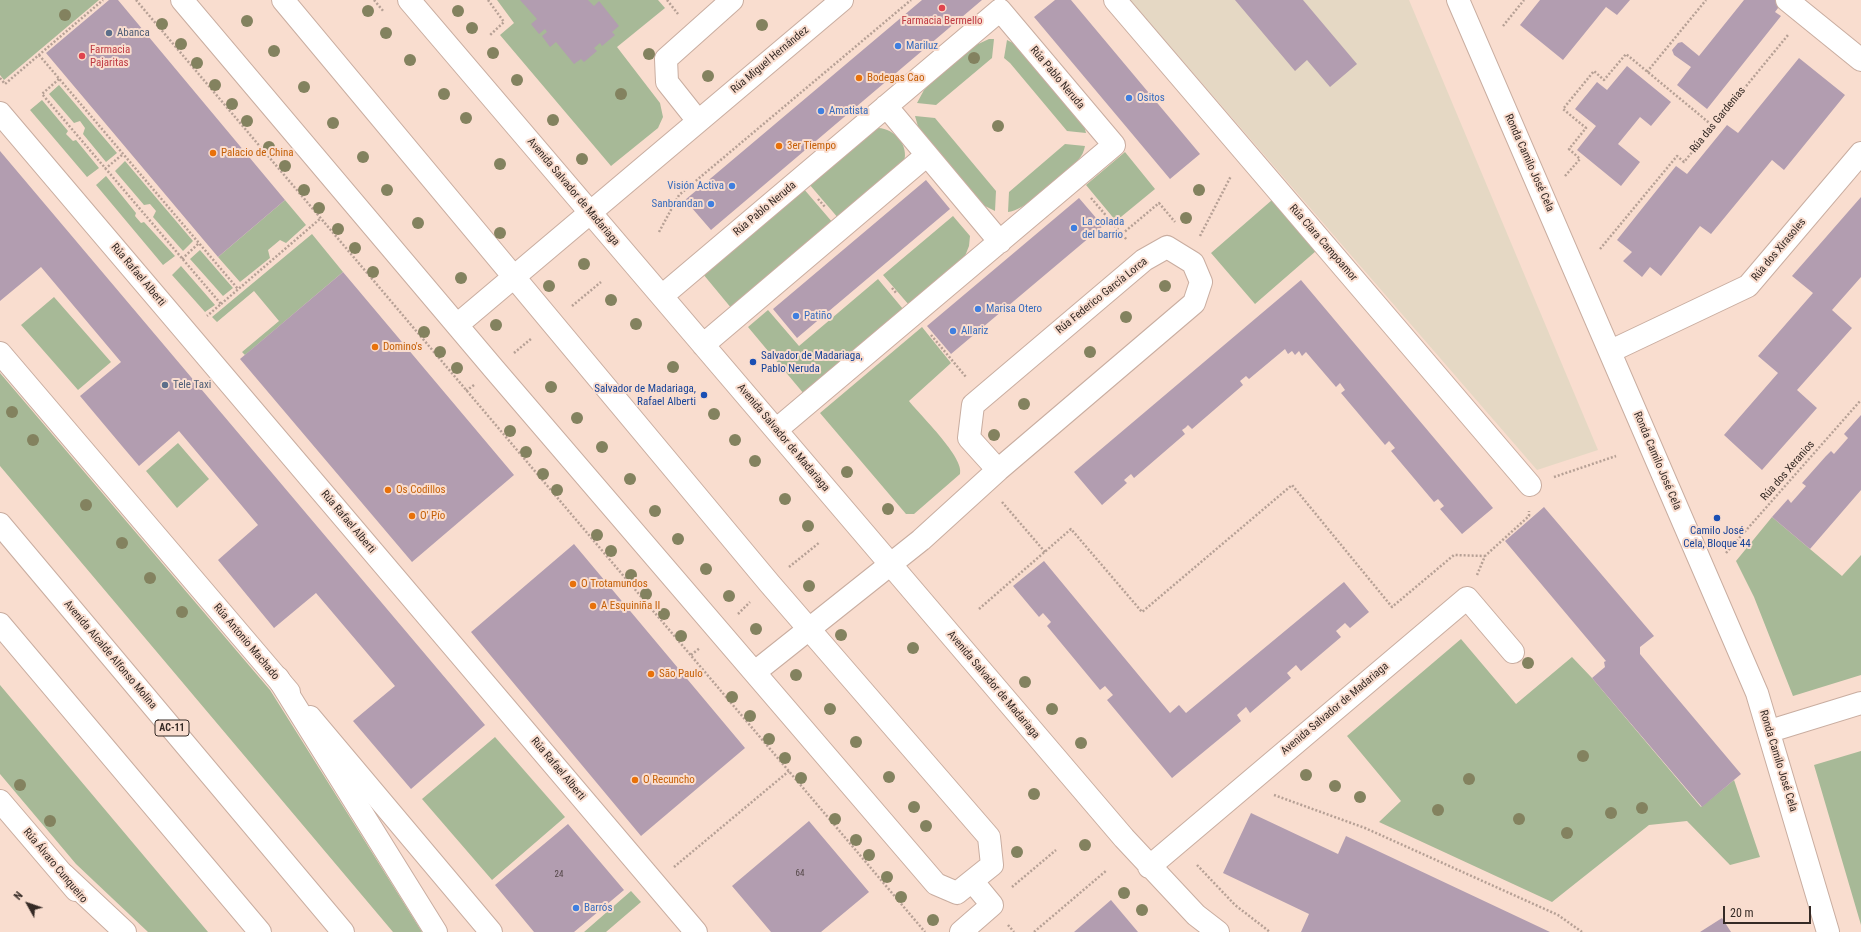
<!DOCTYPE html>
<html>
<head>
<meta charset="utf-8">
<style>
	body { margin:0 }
	#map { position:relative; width:1861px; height:932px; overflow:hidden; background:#f9ddcf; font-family:"Roboto Condensed",sans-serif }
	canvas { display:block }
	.north { position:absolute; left:8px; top:884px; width:40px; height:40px; -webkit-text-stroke:3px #f9ddcf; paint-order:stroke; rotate:310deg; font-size:11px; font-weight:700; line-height:16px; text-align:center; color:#352a25 }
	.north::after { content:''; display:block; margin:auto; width:14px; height:18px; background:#352a25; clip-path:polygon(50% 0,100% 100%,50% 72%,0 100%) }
	.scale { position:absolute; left:1723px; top:906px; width:88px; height:18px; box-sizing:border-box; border:2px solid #352a25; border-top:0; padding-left:5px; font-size:12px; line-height:14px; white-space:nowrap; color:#352a25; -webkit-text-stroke:3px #f9ddcf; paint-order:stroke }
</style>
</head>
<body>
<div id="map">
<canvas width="1861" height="932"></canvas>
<div class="north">N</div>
<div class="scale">20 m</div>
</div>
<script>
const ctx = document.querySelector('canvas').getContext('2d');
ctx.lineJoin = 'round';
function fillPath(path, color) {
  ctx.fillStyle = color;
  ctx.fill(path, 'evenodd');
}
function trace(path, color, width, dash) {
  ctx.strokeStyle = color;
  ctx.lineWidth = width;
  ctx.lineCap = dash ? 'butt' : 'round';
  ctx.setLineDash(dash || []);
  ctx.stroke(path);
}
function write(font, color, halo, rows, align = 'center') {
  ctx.font = font + ' "Roboto Condensed",sans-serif';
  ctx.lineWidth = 4;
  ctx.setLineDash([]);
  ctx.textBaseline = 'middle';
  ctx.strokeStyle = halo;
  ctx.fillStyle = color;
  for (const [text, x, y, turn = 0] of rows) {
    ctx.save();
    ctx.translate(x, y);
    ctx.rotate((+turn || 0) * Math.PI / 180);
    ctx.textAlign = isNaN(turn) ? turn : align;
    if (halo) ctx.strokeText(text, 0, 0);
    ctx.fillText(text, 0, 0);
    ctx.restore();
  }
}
fillPath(new Path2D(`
	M1130,0H1409L1598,450L1537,470Z`), '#e5d8c4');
fillPath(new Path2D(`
	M0,0H99L4,80L0,75Z
	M497,0H658L665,8L617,47L660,103L663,117L658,128L611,166L500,35L514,23Z
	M989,39H994L992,58L936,105L917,103L924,90L930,84L976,45Z
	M1007,40L1019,46L1084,125L1086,133L1067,131L1010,63L1004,58Z
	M59,85L117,153L106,162L83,134L85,128L80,121L74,123L49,94Z
	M42,100L68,131L66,134L73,141L76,140L99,168L87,177L30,110Z
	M915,116L935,118L996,191L995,211L981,204L919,130Z
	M878,128C895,129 909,145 904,162L839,219L809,184L872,131Z
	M1065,144L1085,146C1084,151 1082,156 1078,160C1068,173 1023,212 1008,212L1009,192Z
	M1125,152L1155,189L1116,221L1086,185Z
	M125,161L193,241L183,251L153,217L156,211L150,204L144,205L115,171Z
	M106,176L136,213L135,216L141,223L144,222L175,256L163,265L96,185Z
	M803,188L833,223L732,309L703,274Z
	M285,200L306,225L286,243L280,240L268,250L270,258L240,282L218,257Z
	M1272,200L1316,251L1255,304L1211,253Z
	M953,216L970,236L969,246L965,256L909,305L883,275Z
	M312,234L343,272L245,355L242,352L279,321L254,291L217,322L212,317Z
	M200,250L233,288L223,296L190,259Z
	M181,266L215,305L205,312L172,275Z
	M878,279L903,309L804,394L748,327L768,310L799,346Z
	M54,297L111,362L78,390L21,325Z
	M922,327L951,363L909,401C920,415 965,458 960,474L914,514H906L820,413Z
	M0,373L270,690L422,932H393L0,466Z
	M178,443L209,479L177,508L146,471Z
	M1772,517L1842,576L1861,555V675L1793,696L1754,597L1736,561Z
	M1461,639L1516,704L1572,657L1592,678L1701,807L1734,780L1760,857L1730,865L1687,821L1649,825L1552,902L1379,822L1401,801L1347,736Z
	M0,685L208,932H148L76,864L0,774Z
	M495,737L565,817L492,880L422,799Z
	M1861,751V925L1814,765Z
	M631,891L641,902L606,932H584Z`), '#a7b997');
fillPath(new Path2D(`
	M109,0H118L285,200L218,257L46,53Z
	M520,0H588L594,6L599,1L619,26L612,32L615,35L602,46L600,43L594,48L597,51L584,62L581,59L574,64L556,42L550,47L542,36L547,32L545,29L539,34L531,24L537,19Z
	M922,0H982L711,230L685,200Z
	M1055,0H1071L1200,154L1170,179L1034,17Z
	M1235,0H1303L1357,64L1330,87L1307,60L1295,71Z
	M1540,0H1630L1617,15L1606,7L1563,60L1520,25Z
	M1744,0H1784L1775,12L1781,16L1707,109L1677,85L1691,67L1674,55L1672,50L1678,43L1682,42L1699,56Z
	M1799,58L1845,95L1784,170L1772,160L1711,234L1700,226L1661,276L1650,267L1642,277L1623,261L1632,252L1617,240L1676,166L1687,174L1727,125L1738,133Z
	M1627,66L1671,102L1651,126L1640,117L1618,144L1640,162L1621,186L1577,150L1596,126L1575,109L1597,82L1607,90Z
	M0,151L485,725L411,789L353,721L395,686L316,593L274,628L218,560L258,525L179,431L139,466L122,446L80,396L121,362L41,267L0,301Z
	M926,180L950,209L797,338L773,309Z
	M1861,197V277L1832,310L1852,328L1797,390L1817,408L1762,470L1724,435L1778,373L1758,356L1813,293L1792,276Z
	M1079,198L1103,226L951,354L927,326Z
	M343,272L514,475L412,562L240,359Z
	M1301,280L1493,508L1462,534L1440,509L1444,506L1438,499L1434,502L1391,451L1395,448L1389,441L1385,445L1341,393L1345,390L1340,383L1336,387L1306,352L1302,356L1299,351L1295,355L1292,351L1288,354L1285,349L1249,379L1246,376L1240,381L1243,385L1192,429L1188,425L1185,428L1182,430L1185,434L1134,478L1131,474L1124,480L1127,483L1102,505L1074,472Z
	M1861,415V490L1810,549L1772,517L1788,499L1791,503L1806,486L1802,483L1826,456L1831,451L1834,454L1848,438L1844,434Z
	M1544,507L1654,636L1640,647V654L1741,774L1702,807L1592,678L1605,667L1604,662L1606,661L1505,541Z
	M574,544L745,748L641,836L471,632Z
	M1044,561L1170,713L1179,705L1186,713L1344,582L1369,612L1350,628L1345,623L1336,631L1341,637L1301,671L1296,665L1287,673L1291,678L1250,713L1246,707L1237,715L1241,721L1172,778L1107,700L1113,695L1105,686L1100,690L1047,626L1051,622L1043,613L1039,617L1013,586Z
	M1251,813L1338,854L1346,836L1550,932H1301L1309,914L1223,873Z
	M809,821L869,892L821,932H771L732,886Z
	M568,824L624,890L574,932H534L495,885Z
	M1111,900L1138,932H1074Z
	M1722,918L1731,932H1700Z`), '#b29db0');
const minor = new Path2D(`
	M182,0L494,369L936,884L957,893L992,865L989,837L770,584L283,0
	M409,0L1124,838L1196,915L1218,932
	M1115,0L1530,485
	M1458,0L1757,693L1828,932
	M1787,0L1861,60
	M886,106L1000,242
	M0,113L696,932
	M698,121L667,82L666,59L732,0
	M662,296L1000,10L1114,145L776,430
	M457,325L842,0
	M703,345L927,155
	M1611,351L1748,286L1861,153
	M0,353L289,692
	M755,672L921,540L998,470L1194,303L1201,282L1193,263L1167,247L1144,260L973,405L969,438L998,470
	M310,717L491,932
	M1770,731L1861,703
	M0,801L76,890
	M1149,867L1467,598L1513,652
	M961,932L992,905L973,882`);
const highway = new Path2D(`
	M0,524L343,932
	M0,624L260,932
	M278,678L436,932
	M64,875L125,932`);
trace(minor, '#c9ada0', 24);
trace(highway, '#c9ada0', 24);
trace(new Path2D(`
	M136,0L925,932
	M374,0L384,12
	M488,0L504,22L489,36
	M667,0L678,14
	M1503,26L1524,0
	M39,55L238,289
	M1647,72L1706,0
	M0,78L5,84L103,0
	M59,79L42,94L221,304L207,316
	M105,169L123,154
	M1565,176L1580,159L1569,149L1586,128L1563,109L1594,71L1604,80L1626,54L1713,126
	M1091,198L1127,240
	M818,199L825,207
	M659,232L679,195L911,0
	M1122,234L1159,203L1175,222
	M1200,236L1231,176
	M1600,249L1677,156L1684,162L1788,35
	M182,259L199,243
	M892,288L897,294
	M221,304L321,218
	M572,306L601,282
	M931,335L966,377
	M514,353L532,338
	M466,391L474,385
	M1554,477L1616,456
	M1002,502L1045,552
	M1726,553L1861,400
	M789,567L820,542
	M1477,575L1485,556L1529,516V511
	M979,609L1071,529L1142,612L1292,485L1392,607L1454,555L1485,556
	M738,614L750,602
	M691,655L700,648
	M1274,795L1365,828L1558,915L1582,932
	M1197,865L1235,905L1270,932
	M674,867L789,771
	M1012,887L1056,850
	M1008,925L1014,932
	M1034,932L1107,870`), '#b6a095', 2.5, [2, 2]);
trace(minor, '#fff', 22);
trace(highway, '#fff', 22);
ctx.fillStyle = '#83825f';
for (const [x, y] of [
	[368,11],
	[458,11],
	[65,15],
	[247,21],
	[162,24],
	[762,25],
	[472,28],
	[386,33],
	[181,44],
	[274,51],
	[493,53],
	[649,54],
	[974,58],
	[410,60],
	[197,63],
	[708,76],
	[517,80],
	[215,85],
	[304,87],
	[444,94],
	[621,94],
	[232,104],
	[466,118],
	[553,120],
	[247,121],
	[333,123],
	[998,126],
	[269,147],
	[363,157],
	[582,159],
	[500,164],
	[285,166],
	[304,190],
	[387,190],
	[1199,190],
	[319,208],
	[1186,218],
	[418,223],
	[338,229],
	[500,233],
	[355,248],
	[584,264],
	[373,272],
	[461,278],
	[549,286],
	[1165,286],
	[611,300],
	[1126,317],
	[636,324],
	[496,325],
	[424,332],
	[440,352],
	[1090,352],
	[673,367],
	[457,368],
	[551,387],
	[1024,404],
	[12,412],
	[714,414],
	[577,418],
	[510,431],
	[994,435],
	[33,440],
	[735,440],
	[602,447],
	[526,452],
	[755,461],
	[847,472],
	[543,474],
	[630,479],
	[557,490],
	[785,499],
	[86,505],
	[888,509],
	[655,511],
	[808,526],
	[597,535],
	[678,539],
	[122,543],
	[611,551],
	[706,569],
	[631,575],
	[150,578],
	[809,586],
	[646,594],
	[729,596],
	[182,612],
	[664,614],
	[756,629],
	[841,635],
	[681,636],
	[913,648],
	[1528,663],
	[796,675],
	[1025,682],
	[732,697],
	[830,709],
	[1052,709],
	[750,716],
	[769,739],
	[856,742],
	[1081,743],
	[1583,756],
	[785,758],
	[1306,775],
	[889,777],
	[801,778],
	[1469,779],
	[20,785],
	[1335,786],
	[1034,794],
	[1360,797],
	[914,807],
	[1642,808],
	[1438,810],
	[1611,813],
	[835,819],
	[1519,819],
	[50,821],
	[926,826],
	[1567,833],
	[856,840],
	[1085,845],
	[1017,852],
	[869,855],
	[887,877],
	[1124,893],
	[901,897],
	[1142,910],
	[933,920]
]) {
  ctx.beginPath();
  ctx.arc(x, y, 6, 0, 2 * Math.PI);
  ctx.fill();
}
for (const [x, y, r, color] of [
	[942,8,4,"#e0444e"],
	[109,33,4,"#5c6f8a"],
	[898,46,4,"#3f7fe0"],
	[82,56,4,"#e0444e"],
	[859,78,4,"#e8710a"],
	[1129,98,4,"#3f7fe0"],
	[821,111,4,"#3f7fe0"],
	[779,146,4,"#e8710a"],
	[213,153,4,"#e8710a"],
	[732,186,4,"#3f7fe0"],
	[711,204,4,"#3f7fe0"],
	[1074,228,4,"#3f7fe0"],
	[978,309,4,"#3f7fe0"],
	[796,316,4,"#3f7fe0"],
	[953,331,4,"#3f7fe0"],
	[375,347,4,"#e8710a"],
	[753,362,4,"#1a4fb4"],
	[165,385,4,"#5c6f8a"],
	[704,395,4,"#1a4fb4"],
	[388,490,4,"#e8710a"],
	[412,516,4,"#e8710a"],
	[1717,518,4,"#1a4fb4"],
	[573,584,4,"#e8710a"],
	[593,606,4,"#e8710a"],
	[651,674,4,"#e8710a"],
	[635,780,4,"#e8710a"],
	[576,908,4,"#3f7fe0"]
]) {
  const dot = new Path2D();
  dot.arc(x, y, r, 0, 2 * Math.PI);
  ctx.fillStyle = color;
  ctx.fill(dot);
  trace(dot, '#f9ddcf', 1.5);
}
write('9px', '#544748', null, [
	["64",800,874],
	["24",559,875]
]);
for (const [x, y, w] of [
	[172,728,34]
]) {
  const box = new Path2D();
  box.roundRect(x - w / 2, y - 8, w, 16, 3);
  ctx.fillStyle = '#f9ddcf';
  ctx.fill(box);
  trace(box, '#352a25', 1);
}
write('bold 10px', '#352a25', null, [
	["AC-11",172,728]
]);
write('11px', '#be3a42', '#f9ddcf', [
	["Farmacia Bermello",942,21],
	["Farmacia",90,50,"left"],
	["Pajaritas",90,63,"left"]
]);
write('11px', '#4e5e75', '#f9ddcf', [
	["Abanca",117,33],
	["Tele Taxi",173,385]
], 'left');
write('11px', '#366cbe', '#f9ddcf', [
	["Mariluz",906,46],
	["Ositos",1137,98],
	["Amatista",829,111],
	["Visión Activa",724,186,"right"],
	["Sanbrandan",703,204,"right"],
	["La colada",1082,222],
	["del barrio",1082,235],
	["Marisa Otero",986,309],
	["Patiño",804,316],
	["Allariz",961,331],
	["Barrós",584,908]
], 'left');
write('11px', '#352a25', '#f9ddcf', [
	["Rúa Miguel Hernández",770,60,-40],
	["Rúa Pablo Neruda",1057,78,50],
	["Rúa das Gardenias",1718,120,-51],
	["Ronda Camilo José Cela",1529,163,66],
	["Avenida Salvador de Madariaga",573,192,50],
	["Rúa Pablo Neruda",765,209,-40],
	["Rúa Clara Campoamor",1323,243,49],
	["Rúa dos Xirasoles",1779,250,-50],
	["Rúa Rafael Alberti",138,275,50],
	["Rúa Federico García Lorca",1102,296,-39],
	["Avenida Salvador de Madariaga",783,438,50],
	["Ronda Camilo José Cela",1657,461,67],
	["Rúa dos Xeranios",1788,471,-49],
	["Rúa Rafael Alberti",348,522,50],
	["Rúa Antonio Machado",246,642,50],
	["Avenida Alcalde Alfonso Molina",110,655,50],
	["Avenida Salvador de Madariaga",993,685,50],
	["Avenida Salvador de Madariaga",1335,709,-40],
	["Ronda Camilo José Cela",1778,761,73],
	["Rúa Rafael Alberti",558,769,50],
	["Rúa Álvaro Cunqueiro",55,866,50]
]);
write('11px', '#c56008', '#f9ddcf', [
	["Bodegas Cao",867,78],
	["3er Tiempo",787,146],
	["Palacio de China",221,153],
	["Domino's",383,347],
	["Os Codillos",396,490],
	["O' Pío",420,516],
	["O Trotamundos",581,584],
	["A Esquiniña II",601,606],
	["São Paulo",659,674],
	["O Recuncho",643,780]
], 'left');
write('11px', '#164399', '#f9ddcf', [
	["Salvador de Madariaga,",761,356],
	["Pablo Neruda",761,369],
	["Salvador de Madariaga,",696,389,"right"],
	["Rafael Alberti",696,402,"right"],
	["Camilo José",1717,531,"center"],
	["Cela, Bloque 44",1717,544,"center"]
], 'left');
</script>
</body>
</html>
